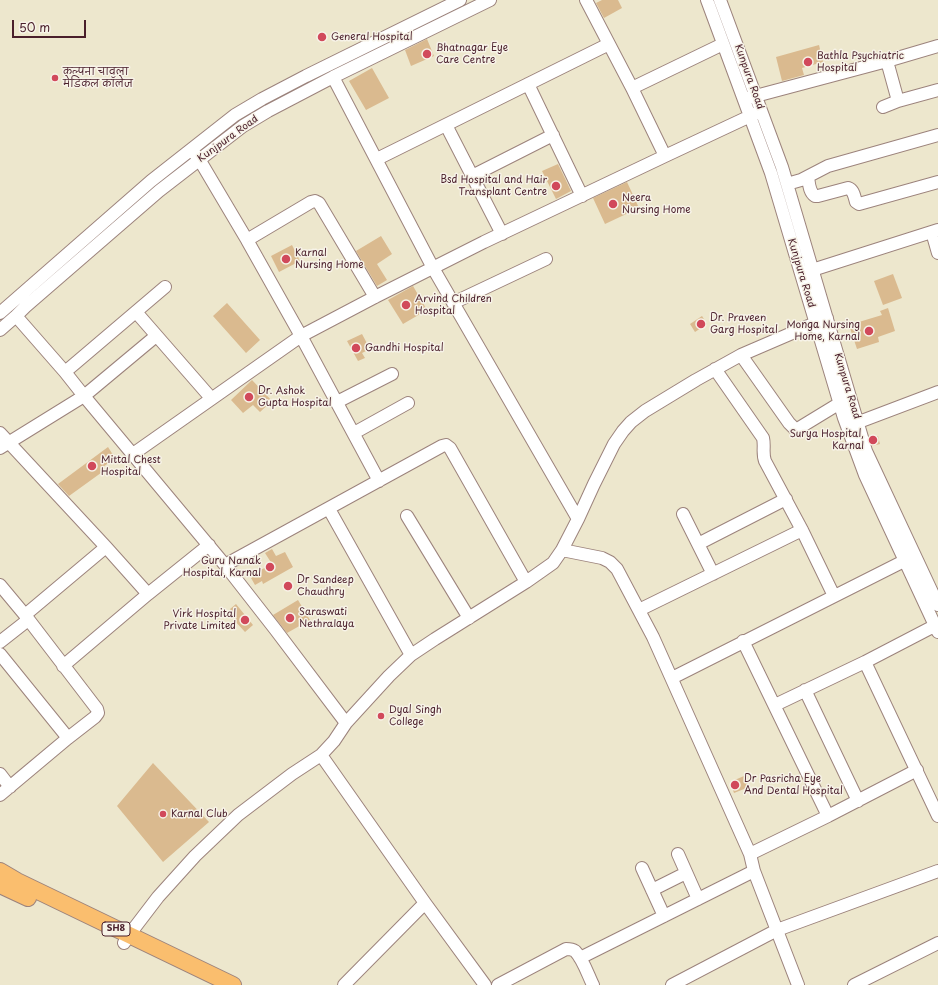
<!DOCTYPE html>
<html>
<head>
<meta charset="utf-8">
<style>
	body { margin:0 }
	#map { position:relative; width:938px; height:985px; overflow:hidden; background:#ede7cd; font-family:"Playpen Sans",sans-serif }
	canvas { display:block }
	.scale { position:absolute; left:12px; top:20px; width:74px; height:18px; box-sizing:border-box; border:2px solid #4a1f2b; border-top:0; padding-left:5px; font-size:12px; line-height:14px; white-space:nowrap; color:#4a1f2b; -webkit-text-stroke:3px #f7f3e8; paint-order:stroke }
</style>
</head>
<body>
<div id="map">
<canvas width="938" height="985"></canvas>
<div class="scale">50 m</div>
</div>
<script>
const ctx = document.querySelector('canvas').getContext('2d');
ctx.lineJoin = 'round';
function fillPath(path, color) {
  ctx.fillStyle = color;
  ctx.fill(path, 'evenodd');
}
function trace(path, color, width, dash) {
  ctx.strokeStyle = color;
  ctx.lineWidth = width;
  ctx.lineCap = dash ? 'butt' : 'round';
  ctx.setLineDash(dash || []);
  ctx.stroke(path);
}
function write(font, color, halo, rows, align = 'center') {
  ctx.font = font + ' "Playpen Sans","Playpen Sans Deva",sans-serif';
  ctx.lineWidth = 3;
  ctx.setLineDash([]);
  ctx.textBaseline = 'middle';
  ctx.strokeStyle = halo;
  ctx.fillStyle = color;
  for (const [text, x, y, turn = 0] of rows) {
    ctx.save();
    ctx.translate(x, y);
    ctx.rotate((+turn || 0) * Math.PI / 180);
    ctx.textAlign = isNaN(turn) ? turn : align;
    if (halo) ctx.strokeText(text, 0, 0);
    ctx.fillText(text, 0, 0);
    ctx.restore();
  }
}
fillPath(new Path2D(`
	M602,0H618L622,8L604,18L596,3Z
	M427,39L434,56L411,66L405,50Z
	M819,45L823,62L802,68L804,75L782,81L776,57Z
	M372,68L389,98L366,110L349,81Z
	M558,164L571,191L556,199L542,171Z
	M627,182L639,208L605,224L593,198Z
	M381,236L392,254L377,264L387,280L377,286L356,251Z
	M292,245L300,261L279,272L271,256Z
	M893,274L902,298L883,305L874,281Z
	M413,286L427,310L403,324L388,300Z
	M227,303L260,340L246,353L213,316Z
	M888,308L895,331L878,337L879,342L857,349L849,325L882,315L880,311Z
	M702,316L707,324L695,332L690,324Z
	M362,334L370,349L362,353L365,358L358,361L347,341Z
	M252,380L272,401L260,412L253,405L243,413L231,400Z
	M878,436L880,444L872,446L870,438Z
	M108,447L115,458L103,467L105,470L69,496L58,484Z
	M272,549L276,556L285,552L293,567L263,584L262,581L255,585L251,578L258,575L257,572L272,564L265,553Z
	M298,600L310,620L287,633L273,615Z
	M236,604L253,625L245,632L234,620L237,618L230,609Z
	M153,763L209,822L163,862L117,806Z
	M744,776L749,787L734,793L730,782Z`), '#daba8f');
const minor = new Path2D(`
	M586,0L632,88L665,156
	M707,0L771,173L844,418L865,475L938,632
	M720,0L782,167L866,451L938,605
	M887,61L898,101
	M333,77L433,268L578,519
	M528,84L582,196
	M632,88L723,44
	M748,98L887,61L938,46
	M883,107L898,101L938,90
	M446,125L502,234
	M194,153L199,159L247,240L301,336L379,481
	M377,159L609,44
	M472,176L553,135
	M808,177C809,183 809,192 815,196H818L848,188C854,190 854,196 856,202L859,204L938,182
	M787,184L801,180L828,166L938,135
	M932,232L938,253
	M247,240L311,202L315,201L319,203L375,297
	M806,272L938,230
	M453,303L546,259
	M136,312L211,398
	M0,313L151,181L235,115L262,99L306,76L460,0
	M16,316L65,372L84,396L225,565L275,629L346,723
	M0,330L16,316L25,307L159,191L243,126L268,111L333,77L490,0
	M741,355L789,423L795,429L799,428L840,403
	M715,369L763,438C765,446 762,453 765,461L802,530L834,596
	M65,372L165,287
	M337,402L392,374
	M851,425L938,392
	M0,433L106,547L148,594
	M354,433L408,403
	M0,448L84,396L156,336
	M133,454L301,336L375,297L484,242L665,156L761,111
	M329,509L411,655
	M683,514L713,574
	M407,516L469,618
	M698,544L786,499
	M562,550L602,558L610,562L617,569L653,637L750,854L754,871L798,985
	M225,565L442,446L446,445L450,448L526,582
	M0,585L25,615L97,709L98,713L95,717L68,738L0,795
	M639,610L802,530
	M25,615L106,547
	M743,641L828,816
	M0,642L28,620
	M0,654L68,738
	M865,662L938,816
	M63,666L148,594L209,545
	M672,678L912,557
	M805,690L858,801
	M775,705L865,662L938,624
	M321,755L425,903L485,985
	M0,774L10,787
	M678,854L698,899
	M750,854L828,816L917,770
	M642,868L664,916
	M652,890L686,873
	M124,943L129,935L158,897L195,856L238,815L292,774L321,755L334,741L346,723L389,676L411,655L435,639L526,582L553,563L562,550L578,519L594,484L614,444L623,431L631,422L645,411L696,380L741,355L827,318
	M580,958L754,871
	M344,985L425,903
	M498,985L566,949C569,949 572,949 575,951C583,959 588,975 593,985
	M672,985L777,930L938,871
	M854,985L938,943`);
const major = new Path2D(`
	M0,871L17,881L233,985
	M0,885L28,898`);
trace(minor, '#9c837c', 14);
trace(major, '#9c837c', 18);
trace(minor, '#fff', 12);
trace(major, '#fabe6e', 16);
for (const [x, y, r, color] of [
	[322,37,5,"#d1495b"],
	[427,54,5,"#d1495b"],
	[808,62,5,"#d1495b"],
	[55,78,4,"#d1495b"],
	[556,186,5,"#d1495b"],
	[613,204,5,"#d1495b"],
	[286,259,5,"#d1495b"],
	[406,305,5,"#d1495b"],
	[701,324,5,"#d1495b"],
	[869,331,5,"#d1495b"],
	[356,348,5,"#d1495b"],
	[249,397,5,"#d1495b"],
	[873,440,5,"#d1495b"],
	[92,466,5,"#d1495b"],
	[270,567,5,"#d1495b"],
	[288,586,5,"#d1495b"],
	[290,618,5,"#d1495b"],
	[245,620,5,"#d1495b"],
	[381,716,4,"#d1495b"],
	[735,785,5,"#d1495b"],
	[163,814,4,"#d1495b"]
]) {
  const dot = new Path2D();
  dot.arc(x, y, r, 0, 2 * Math.PI);
  ctx.fillStyle = color;
  ctx.fill(dot);
  trace(dot, '#f7f3e8', 1.5);
}
for (const [x, y, w] of [
	[116,929,28]
]) {
  const box = new Path2D();
  box.roundRect(x - w / 2, y - 7, w, 14, 3);
  ctx.fillStyle = '#f7f3e8';
  ctx.fill(box);
  trace(box, '#4a1f2b', 1);
}
write('bold 9px', '#4a1f2b', null, [
	["SH8",116,929]
]);
write('10px', '#4a1f2b', '#f7f3e8', [
	["General Hospital",331,37],
	["Bhatnagar Eye",436,48],
	["Care Centre",436,60],
	["Bathla Psychiatric",817,56],
	["Hospital",817,68],
	["कल्पना चावला",63,72],
	["मेडिकल कॉलेज",63,84],
	["Bsd Hospital and Hair",547,180,"right"],
	["Transplant Centre",547,192,"right"],
	["Neera",622,198],
	["Nursing Home",622,210],
	["Karnal",295,253],
	["Nursing Home",295,265],
	["Arvind Children",415,299],
	["Hospital",415,311],
	["Dr. Praveen",710,318],
	["Garg Hospital",710,330],
	["Monga Nursing",860,325,"right"],
	["Home, Karnal",860,337,"right"],
	["Gandhi Hospital",365,348],
	["Dr. Ashok",258,391],
	["Gupta Hospital",258,403],
	["Surya Hospital,",864,434,"right"],
	["Karnal",864,446,"right"],
	["Mittal Chest",101,460],
	["Hospital",101,472],
	["Guru Nanak",261,561,"right"],
	["Hospital, Karnal",261,573,"right"],
	["Dr Sandeep",297,580],
	["Chaudhry",297,592],
	["Saraswati",299,612],
	["Nethralaya",299,624],
	["Virk Hospital",236,614,"right"],
	["Private Limited",236,626,"right"],
	["Dyal Singh",389,710],
	["College",389,722],
	["Dr Pasricha Eye",744,779],
	["And Dental Hospital",744,791],
	["Karnal Club",171,814]
], 'left');
write('10px', '#4a1f2b', '#f7f3e8', [
	["Kunpura Road",749,77,70],
	["Kunjpura Road",228,139,-36],
	["Kunjpura Road",801,273,73],
	["Kunpura Road",847,386,73]
]);
</script>
</body>
</html>
